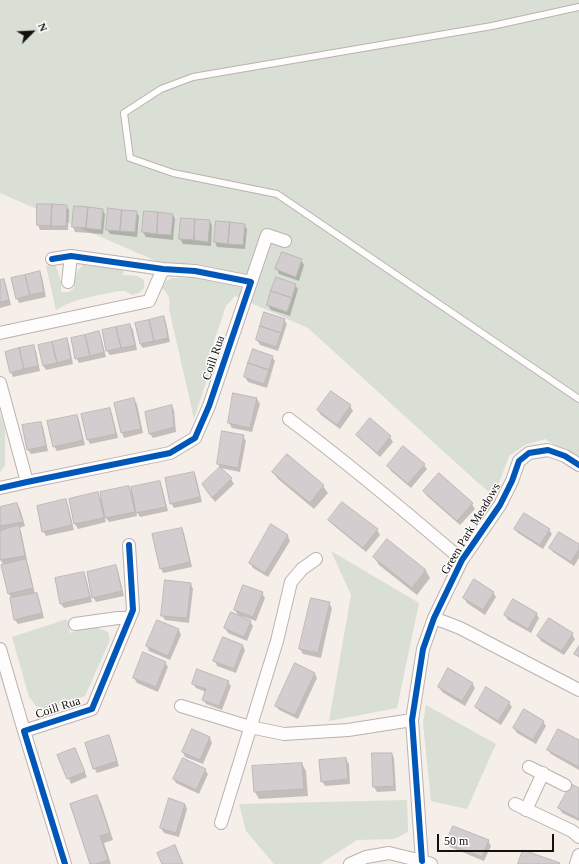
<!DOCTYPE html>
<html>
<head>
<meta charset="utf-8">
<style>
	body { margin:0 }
	#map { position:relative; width:579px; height:864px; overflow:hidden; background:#f5eee9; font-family:"Times New Roman",serif }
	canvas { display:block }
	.north { position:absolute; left:12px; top:12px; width:40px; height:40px; -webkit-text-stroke:3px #fdfdfd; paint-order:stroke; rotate:66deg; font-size:11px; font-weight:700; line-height:16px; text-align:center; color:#14100d }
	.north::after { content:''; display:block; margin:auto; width:14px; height:18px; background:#14100d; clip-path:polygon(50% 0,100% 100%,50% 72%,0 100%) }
	.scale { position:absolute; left:437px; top:834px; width:117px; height:18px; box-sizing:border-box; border:2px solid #14100d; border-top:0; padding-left:5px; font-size:12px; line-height:14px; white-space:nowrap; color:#14100d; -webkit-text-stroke:3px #fdfdfd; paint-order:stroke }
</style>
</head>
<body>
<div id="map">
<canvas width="579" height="864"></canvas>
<div class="north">N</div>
<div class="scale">50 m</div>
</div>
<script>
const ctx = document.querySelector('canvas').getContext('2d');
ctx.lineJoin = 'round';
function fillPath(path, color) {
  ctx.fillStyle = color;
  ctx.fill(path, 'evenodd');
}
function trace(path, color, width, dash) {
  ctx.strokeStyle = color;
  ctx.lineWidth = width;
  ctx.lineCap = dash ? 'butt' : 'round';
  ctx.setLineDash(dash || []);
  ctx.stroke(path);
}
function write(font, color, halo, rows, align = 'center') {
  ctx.font = font + ' "Times New Roman",serif';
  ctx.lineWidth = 3;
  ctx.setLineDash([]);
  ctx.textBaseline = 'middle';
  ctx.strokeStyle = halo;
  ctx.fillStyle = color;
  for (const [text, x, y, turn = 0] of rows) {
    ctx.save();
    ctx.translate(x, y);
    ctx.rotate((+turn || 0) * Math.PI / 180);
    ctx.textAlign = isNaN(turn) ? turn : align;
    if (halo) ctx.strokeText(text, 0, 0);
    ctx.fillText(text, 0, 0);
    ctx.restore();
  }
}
fillPath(new Path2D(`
	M0,0H579V461L545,439L525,445L509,456L494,496L477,482L308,328L235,296L226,306L210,353L207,363L209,373L194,419L169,309C171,300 169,295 162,288L166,281L172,278H195L0,193Z
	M83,265L123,269V275L137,276L143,279C147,289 142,292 132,295L125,291H118C97,296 74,298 56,310L46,266H56L61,282V292H69L74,288C74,277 75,273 83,265Z
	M0,413L5,429V466L0,472Z
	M331,551L419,603L397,708L329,721L351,595Z
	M67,619L70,633L93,626L108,632L110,640L85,696L46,710L36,706L29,697L12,637Z
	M426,705L496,744L467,809L431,801L423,723Z
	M407,800L408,832L394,839L357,840L320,864H274L246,831L239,804Z`), '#d9dfd4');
fillPath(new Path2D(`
	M66,206L69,210L68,230H40L38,225Z
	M75,207L102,209L105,214L103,234L75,232L73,227Z
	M136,212L139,216L137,237L110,234L107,229Z
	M145,212L173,215L175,219L173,240L146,237L143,232Z
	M210,221L212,226L211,246L183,244L180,239Z
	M216,222L244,225L247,229L245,249L217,247L215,242Z
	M301,260L304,265L299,281L279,274L277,269Z
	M39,273L42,277L46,297L19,303L17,298Z
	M0,281H4L6,285L11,305L0,308Z
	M295,285L298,289L290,316L271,310L268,305Z
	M163,318L166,322L170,342L143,348L140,344Z
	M284,320L287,324L278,351L260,345L257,340Z
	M130,325L133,330L137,350L110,355L107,351L103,331Z
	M99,333L101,337L106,357L79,363L76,358Z
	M66,340L69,344L73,364L46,370L43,365Z
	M33,346L36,351L40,371L13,377L11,372Z
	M253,351L272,357L275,361L267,388L248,382L245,377Z
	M234,394L257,399L260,404L252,432L232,428L229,423Z
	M134,400L137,404L143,433L124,438L122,433L115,404Z
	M172,406L174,410L176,432L153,438L150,434Z
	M350,406L353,411L340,429L321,415L318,410Z
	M110,409L112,414L118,438L90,444L88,440Z
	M77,416L79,420L85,445L57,451L54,446Z
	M41,423L43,427L48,451L31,454L28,450L23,426Z
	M357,435L390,437L393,442L380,457L360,439Z
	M243,436L246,441L240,472L220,468L218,464Z
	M287,456L323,486L328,493L314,509L278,479L273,472Z
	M424,465L427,469L411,488L391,471L388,466Z
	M220,469L231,479L234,484L215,502L206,489Z
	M194,473L196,477L202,502L174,508L171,503Z
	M160,482L162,487L168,511L140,517L136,510L137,516L109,522L104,515L106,522L78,529L75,524L70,499L97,493L102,501L129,487L133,495Z
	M424,491L472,504L475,509L460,525L427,496Z
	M66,501L68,505L74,530L46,536L43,531Z
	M17,504L20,509L25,526L19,528L21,531L27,560L26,561L28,564L35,594H37L39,599L44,618L18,624L15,620L12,599L9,594L2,566H4L0,559V508Z
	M329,520L377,530L380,535L366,552L332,524Z
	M272,525L288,536L290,541L268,577L253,568L250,563Z
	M181,529L184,533L192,567L163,573L161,568Z
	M515,529L549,530L552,534L543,549L518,533Z
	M388,541L426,571L430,578L417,595L379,565L374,557Z
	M579,546V558L574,566L553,552L550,548Z
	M116,567L118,571L124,596L96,602L93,597Z
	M84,573L86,578L92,602L64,608L61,604Z
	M191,584L193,589L189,623L165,620L162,615Z
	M493,592L496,597L485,615L467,603L464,598Z
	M262,593L265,598L256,621L241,616L240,617L250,622L253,626L247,641L228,633L225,628L239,617L235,610Z
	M329,603L332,608L321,658L303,654L300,649Z
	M536,613L539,618L531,633L508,620L505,615Z
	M158,621L179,630L181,635L170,660L149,651L147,646Z
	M572,634L575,639L564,655L541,641L538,636Z
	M243,646L245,650L236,673L217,666L215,661Z
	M165,662L168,667L158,692L137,683L134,678Z
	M315,674L317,678L298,719L279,710L276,706Z
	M228,682L231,686L222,710L206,704L203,699L206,692L196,688L193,684Z
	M472,683L475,688L465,706L442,692L439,687Z
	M509,703L512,707L501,725L479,711L476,707Z
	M543,722L546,726L536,744L517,733L514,728Z
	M192,730L210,738L212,743L203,764L185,757L183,752Z
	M109,737L111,741L119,766L97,773L94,768Z
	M579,741V770L551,754L548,749Z
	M75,749L87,777L71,784L59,755Z
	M373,754H392L394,758L396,791L377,792L374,787Z
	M346,759L349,764L350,784L325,786L322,781Z
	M302,764L306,771L308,796L259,799L255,792Z
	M205,770L208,774L199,794L176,783L174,779Z
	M579,789V821L562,813L559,808Z
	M97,796L101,803L113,840L104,843L111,864H91Z
	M185,804L187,809L179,837L164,833L161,828Z
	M488,841L491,846L484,861L450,847L447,843Z`), '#0003');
const building = new Path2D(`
	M37,204H52L51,226L37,225Z
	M52,204L67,205L66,226H51Z
	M74,206L88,207L86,228L72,227Z
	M88,207L103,209L101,230L86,228Z
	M108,208L122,210L120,231L106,230Z
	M122,210L137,211L135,232L120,231Z
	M144,211L158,212L157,234L142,232Z
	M158,212L173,214L171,235L157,234Z
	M181,218L195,219L194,240L179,239Z
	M195,219L210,220L208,242L194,240Z
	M216,221L230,222L228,244L214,242Z
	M230,222L245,224L243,245L228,244Z
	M282,252L302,259L296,277L275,269Z
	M40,271L44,292L30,295L25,275Z
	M25,275L30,295L16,299L11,278Z
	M276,277L296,284L292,298L271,291Z
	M4,279L9,300L0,302V280Z
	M271,291L292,298L287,312L267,305Z
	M264,312L285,319L281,333L260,326Z
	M164,316L168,338L154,341L149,320Z
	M149,320L154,341L140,344L135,323Z
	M130,324L135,345L121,348L116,327Z
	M260,326L281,333L276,347L256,340Z
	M116,327L121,348L106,351L102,330Z
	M99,331L104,352L90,356L85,335Z
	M85,335L90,356L75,359L71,338Z
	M67,338L71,359L57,363L52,342Z
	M52,342L57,363L43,366L38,345Z
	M34,345L38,366L24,369L19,348Z
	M19,348L24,369L10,373L5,352Z
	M253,349L273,356L269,370L248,363Z
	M248,363L269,370L264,384L244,377Z
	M331,391L351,405L337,425L317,410Z
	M233,393L257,398L250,428L228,423Z
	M134,398L141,429L121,433L114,403Z
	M172,405L174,427L149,434L145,412Z
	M110,408L116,434L87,440L81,414Z
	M77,415L83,440L53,447L47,421Z
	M370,418L391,436L377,453L356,435Z
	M41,422L46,446L27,450L22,425Z
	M222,431L244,435L238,468L217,464Z
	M403,446L425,464L408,484L387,466Z
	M287,454L324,485L310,503L272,472Z
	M220,467L232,478L212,498L202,484Z
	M194,472L200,497L170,504L165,478Z
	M439,473L473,503L457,521L423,491Z
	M160,481L166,507L136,513L131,487Z
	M129,486L135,512L105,518L100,492Z
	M98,492L104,518L74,524L69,499Z
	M66,499L72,525L42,532L37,506Z
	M342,502L378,529L363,548L328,520Z
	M17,503L23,522L0,526V507Z
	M524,513L550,529L540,545L514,529Z
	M271,524L288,535L265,573L249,563Z
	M19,525L25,556L0,560V531Z
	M182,528L190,562L160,569L152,534Z
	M559,532L579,544V549L571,562L549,548Z
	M387,539L426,570L412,588L373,557Z
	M26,559L33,588L8,594L1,565Z
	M116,565L122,591L92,598L87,572Z
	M84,572L90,597L60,604L55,578Z
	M474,579L494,592L483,610L463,598Z
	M165,580L191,583L187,618L161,616Z
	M243,585L263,592L253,617L234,610Z
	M37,593L42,613L14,620L10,598Z
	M311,598L330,602L318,653L299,649Z
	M513,599L537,613L528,629L504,615Z
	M231,612L251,621L244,637L224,628Z
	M549,618L573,633L562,651L537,636Z
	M157,620L179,629L168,656L146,646Z
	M223,637L243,645L234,669L213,661Z
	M579,646V657L574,654Z
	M143,652L166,662L156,687L133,678Z
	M295,663L315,673L295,715L275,706Z
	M448,668L473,683L462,701L438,687Z
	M197,669L229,681L219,706L202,700L206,689L192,684Z
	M486,687L510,702L498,721L475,707Z
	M524,709L544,721L533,740L513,728Z
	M192,729L210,737L200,760L182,752Z
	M558,729L579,740V767L547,750Z
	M109,735L117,761L93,769L85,743Z
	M75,748L85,772L67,779L57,755Z
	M372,753H392L394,786L373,787Z
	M183,758L206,769L196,790L173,779Z
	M346,758L348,779L321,782L319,760Z
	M302,763L304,789L254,792L252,766Z
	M571,784L579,788V819L558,808Z
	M97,795L110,833L100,836L108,860L96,864H90L70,804Z
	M169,798L185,804L176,833L160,828Z
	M453,826L489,840L482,857L446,843Z
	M175,845L183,864H162L157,853Z
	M523,850L560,863L559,864H518Z`);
fillPath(building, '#d4cdd0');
trace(building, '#bcb8b8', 1);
const lane = new Path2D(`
	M579,7L492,26L193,77L161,89L124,113L130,158L173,173L277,194L579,399`);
const street = new Path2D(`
	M68,282L71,256
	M251,282L267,235L285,241
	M0,333L149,301L163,269
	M0,383L27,482
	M289,419C349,464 405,511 462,560
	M0,488L27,482L170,453L195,438L209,406L251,282L195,271L163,269L71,256L52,259
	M434,618L460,628L579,690
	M75,624L118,618H129
	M0,649L24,731
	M181,706L250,727L284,734L348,730L412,720
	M529,767L565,785
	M515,804L572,831L579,837
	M526,810L543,773
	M221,823L277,641L291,582L302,569L316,559
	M422,861L412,720L423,649L434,618L462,560L500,505L512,481L519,461L529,453L548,450L565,456L579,465
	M65,864L24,731L92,709L133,610L129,545
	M350,864L366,857L389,853L422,861L431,864
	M576,864L579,855`);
trace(lane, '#b8b3af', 8);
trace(street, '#b8b3af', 14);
trace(lane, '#fefcfc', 6);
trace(street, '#fefcfc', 12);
trace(new Path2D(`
	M0,488L27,482L170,453L195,438L209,406L251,282L195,271L163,269L71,256L52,259
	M422,861L412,720L423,649L434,618L462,560L500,505L512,481L519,461L529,453L548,450L565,456L579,465
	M65,864L24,731L92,709L133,610L129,545`), '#0057b8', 6);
write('12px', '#14100d', '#fdfdfd', [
	["Coill Rua",214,358,-71],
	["Green Park Meadows",471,529,-59],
	["Coill Rua",58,708,-18]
]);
</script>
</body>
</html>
